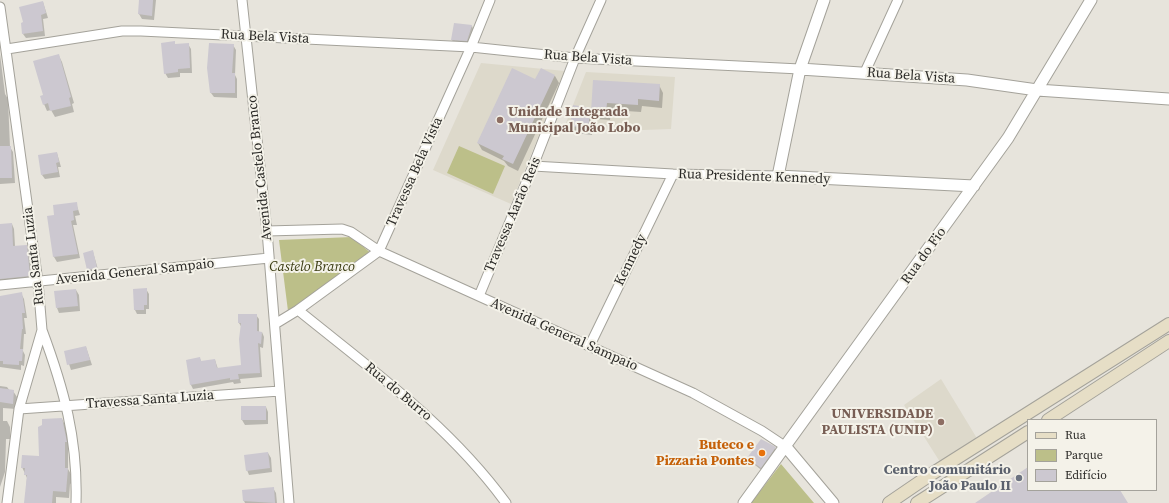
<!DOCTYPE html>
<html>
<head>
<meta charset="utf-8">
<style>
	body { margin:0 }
	#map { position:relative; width:1169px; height:503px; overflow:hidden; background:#e7e4dc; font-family:"Source Serif 4",serif }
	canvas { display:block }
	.legend { position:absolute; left:1027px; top:419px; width:130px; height:72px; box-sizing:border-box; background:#f4f2e9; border:1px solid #a4a29b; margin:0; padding:5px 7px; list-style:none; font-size:12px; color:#2b2a27 }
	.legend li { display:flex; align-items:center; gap:8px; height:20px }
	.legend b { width:20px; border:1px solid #a4a29b }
</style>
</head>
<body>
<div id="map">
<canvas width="1169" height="503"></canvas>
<ul class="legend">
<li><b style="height:5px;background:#e6dec6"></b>Rua</li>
<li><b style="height:11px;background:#bcbf89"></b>Parque</li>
<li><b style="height:11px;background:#ccc8d0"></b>Edifício</li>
</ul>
</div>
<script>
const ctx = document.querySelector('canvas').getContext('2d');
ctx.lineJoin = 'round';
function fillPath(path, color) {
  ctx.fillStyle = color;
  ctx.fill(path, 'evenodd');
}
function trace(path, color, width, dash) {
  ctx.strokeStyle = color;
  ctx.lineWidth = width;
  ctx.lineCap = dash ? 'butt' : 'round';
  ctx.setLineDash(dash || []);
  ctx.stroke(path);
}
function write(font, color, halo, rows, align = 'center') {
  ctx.font = font + ' "Source Serif 4",serif';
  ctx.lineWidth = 4;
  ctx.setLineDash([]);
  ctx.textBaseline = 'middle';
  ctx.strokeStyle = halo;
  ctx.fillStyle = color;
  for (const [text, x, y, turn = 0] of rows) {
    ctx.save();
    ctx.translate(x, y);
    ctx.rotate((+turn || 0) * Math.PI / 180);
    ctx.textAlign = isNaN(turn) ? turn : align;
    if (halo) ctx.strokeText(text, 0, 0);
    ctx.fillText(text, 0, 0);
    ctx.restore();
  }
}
fillPath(new Path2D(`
	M481,63L565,71L511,204L433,170Z
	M586,72L675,77L671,129L562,133Z
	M941,379L978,440L940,462L904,405Z`), '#ddd9cb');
fillPath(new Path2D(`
	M459,146L505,166L493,194L447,173Z
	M352,237L373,255L288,311L279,240Z
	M781,464L814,503H751Z`), '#bcbf89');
fillPath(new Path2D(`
	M140,0H156L154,20L142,19L139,14Z
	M43,2L48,18L43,19L45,36L26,38L23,34Z
	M472,26L474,31L470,45H455L452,40Z
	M174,43L176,45L188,44L191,49L192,73H180V77L168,78L165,73Z
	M233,45L236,50L235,75L237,79V98L214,97L211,93Z
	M0,54L5,94L8,99L10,147L13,152L15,183L0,184Z
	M59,56L62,62L74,103L72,104L74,112L55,117L51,110L47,111L44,104V96Z
	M555,76L559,83L518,171L508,166L504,161L482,150L478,143L536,80Z
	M594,81L659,85L663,93L662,108L642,106L641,112L611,110L610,120L597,119L595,116L592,135L575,133L571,126L590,109L592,112Z
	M57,153L61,167H58L60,177L45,179L42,175Z
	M76,203L80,215L75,216L77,225H73L80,258L57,262L54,257L48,217L55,216Z
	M12,224L14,229L15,246H26L29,251L32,280L0,285V225Z
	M93,252L99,273L90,275L84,254Z
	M146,289L149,294V309H146V314H137L135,310Z
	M76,290L79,295L80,311L59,313L57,308Z
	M21,293L24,299L27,318H24L26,334H24L23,351L25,355L24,366L21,365V370L0,367V297Z
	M256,315L259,319V332H262L264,337L263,348L260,347L262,377L240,379L241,383L234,384L233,382L193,389L191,385L187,360L200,359L202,362L215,360L218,369L242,366V328L239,323Z
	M86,347L92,365L71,370L65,352Z
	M0,386L7,387L10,391H13L17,397L16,409L3,408V421H7L10,427V439H6L5,472L0,487Z
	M266,407L268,412V424L245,425L242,420Z
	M62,419L65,425L70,448L68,449V469L72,476V483L70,484L69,498L56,497V503H25L27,478L22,467L40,457Z
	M775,448L778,453L764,472L751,462L748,458Z
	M268,453L271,458L272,472L249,475L247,470Z
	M273,488L276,493L277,503H245L244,501Z`), '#0003');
fillPath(new Path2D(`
	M139,0H153L152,16L138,14Z
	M43,1L46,13L41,15L43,31L22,34L21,23L23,22L19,7Z
	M454,23L472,25L467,41L451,40Z
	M175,41V44L189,43L190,68L178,69V72L164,74L161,43Z
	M209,43L234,44L232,73H235V93H210L207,68Z
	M59,54L71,97L69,98L71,106L50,111L48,103L43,105L40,96L43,95L33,61Z
	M512,68L535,79L541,68L555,75L513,164L502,159L504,156L477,143Z
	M593,80L660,84L659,101L638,99V105L607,103L606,113L591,112Z
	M573,105L591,108L588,128L570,126Z
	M0,146H11L12,178H0Z
	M57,152L59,162L56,163L58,172L41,175L38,155Z
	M77,202L78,210L73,211L74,220L71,221L78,254L53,257L47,216L54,215L53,205Z
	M12,223L13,246L27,245L30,276L0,279V224Z
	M93,250L97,268L87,270L83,253Z
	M147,288V305H144V310H134L133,289Z
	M76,289L78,306L56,308L54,291Z
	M22,292L25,313H22L23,329H22L20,349H23L22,361H19V365L3,364V361H0V296Z
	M238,314H257V331L262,332L261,344L258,343L260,373L238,374L239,379L230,380V378L190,385L186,360L200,357L201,361L215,359L217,368L241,365L239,339L241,323H238Z
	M86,346L90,360L67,365L64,351Z
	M0,388L14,390L13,404L0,402Z
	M241,406H266V420H241Z
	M62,418L67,442H65V468H68L66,492L53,491L52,503H24L27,475H24L25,468H21L22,455L39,456L38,427L42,425V419Z
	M761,439L776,447L761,468L747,458Z
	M268,452L270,468L246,471L244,455Z
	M1028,467V490H1120L1128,503H975Z
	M274,487L275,503L243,501L242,490Z`), '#ccc8d0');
const minor = new Path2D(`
	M242,0L267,231L289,503
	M0,7L38,282L42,330L19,409L7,503
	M7,49L122,31H141L471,47L575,58L800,69
	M865,72L898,0
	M533,166L673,174L778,176
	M267,231L342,229L351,232L379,251L693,393L762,431L786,447
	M0,285L269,258
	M479,296L533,166L575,58L601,0
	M298,310L379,251L471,47L490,0
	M275,324L298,310C372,370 449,425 506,503
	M42,330C64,389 78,440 76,503
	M590,345L673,174
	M19,409L280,391`);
const tertiary = new Path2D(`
	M824,0L800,69L778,176L974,186
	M800,69L967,80L1037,90L1169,99
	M786,447L833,503
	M744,503L1008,138L1091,0`);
const secondary = new Path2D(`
	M1048,420L1169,341
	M889,503L930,475L1169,324
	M917,503L1028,432`);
trace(minor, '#a4a29a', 11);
trace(tertiary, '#a4a29a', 13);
trace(secondary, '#a4a29a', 14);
trace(minor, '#fff', 9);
trace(tertiary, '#fff', 11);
trace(secondary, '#e6dec6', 12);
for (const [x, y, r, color] of [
	[500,120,4,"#8d6e63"],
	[941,422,4,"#8d6e63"],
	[762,453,4,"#e8710a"],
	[1019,478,4,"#6b7280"]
]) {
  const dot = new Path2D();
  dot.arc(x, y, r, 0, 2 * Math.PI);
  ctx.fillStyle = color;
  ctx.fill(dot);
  trace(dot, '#f4f2e9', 1.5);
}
write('14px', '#2b2a27', '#f4f2e9', [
	["Rua Bela Vista",265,37,3],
	["Rua Bela Vista",588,58,4],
	["Rua Bela Vista",911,76,4],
	["Avenida Castelo Branco",260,168,-96],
	["Travessa Bela Vista",415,172,-66],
	["Rua Presidente Kennedy",754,177,2],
	["Travessa Aarão Reis",513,215,-67],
	["Rua Santa Luzia",34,256,-97],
	["Rua do Fio",924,256,-54],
	["Kennedy",631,260,-64],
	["Avenida General Sampaio",135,272,-6],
	["Avenida General Sampaio",564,335,24],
	["Rua do Burro",398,392,40],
	["Travessa Santa Luzia",150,400,-4]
]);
write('bold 14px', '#785e54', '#f4f2e9', [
	["Unidade Integrada",508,112],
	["Municipal João Lobo",508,128],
	["UNIVERSIDADE",933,414,"right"],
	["PAULISTA (UNIP)",933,430,"right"]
], 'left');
write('italic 14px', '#3a3b11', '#f4f2e9', [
	["Castelo Branco",312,267]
]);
write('bold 14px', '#c56008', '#f4f2e9', [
	["Buteco e",754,445],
	["Pizzaria Pontes",754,461]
], 'right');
write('bold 14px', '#5b616d', '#f4f2e9', [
	["Centro comunitário",1011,470],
	["João Paulo II",1011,486]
], 'right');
</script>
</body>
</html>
